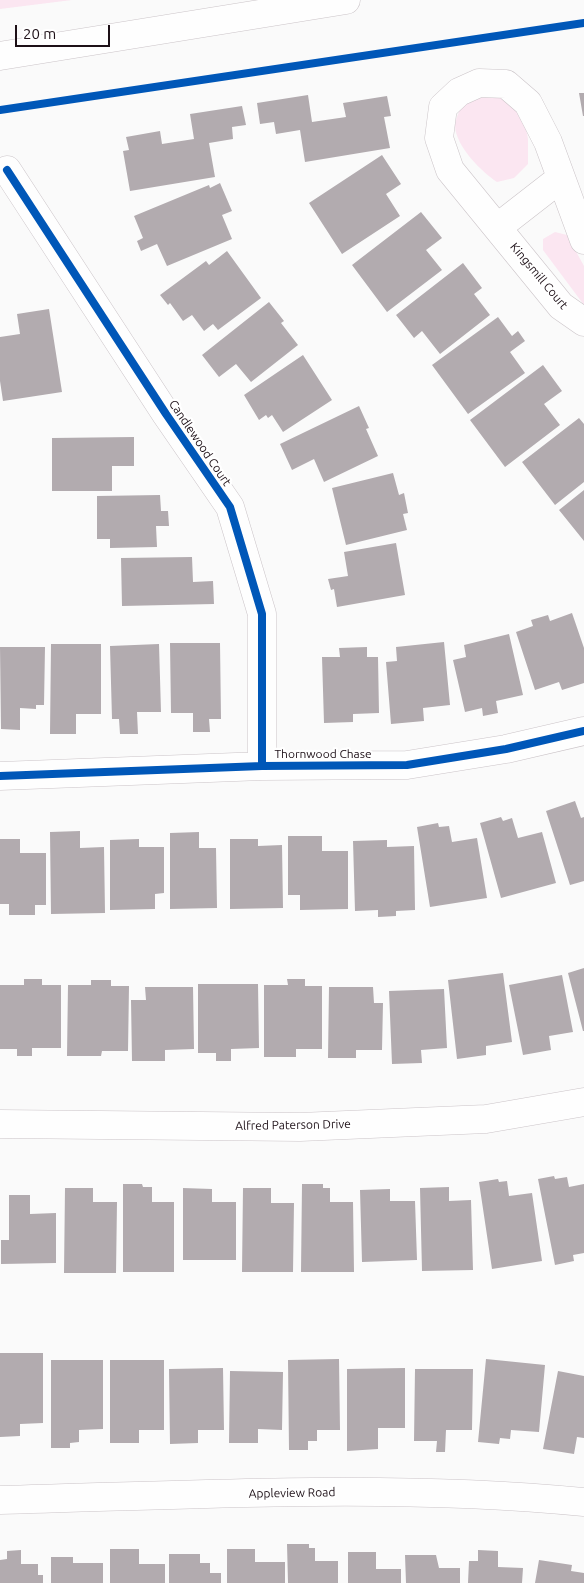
<!DOCTYPE html>
<html>
<head>
<meta charset="utf-8">
<style>
	body { margin:0 }
	#map { position:relative; width:584px; height:1583px; overflow:hidden; background:#fafafa; font-family:Ubuntu,sans-serif }
	canvas { display:block }
	.scale { position:absolute; left:15px; top:25px; width:95px; height:22px; box-sizing:border-box; border:2px solid #1d1017; border-top:0; padding-left:6px; font-size:15px; line-height:18px; white-space:nowrap; color:#1d1017; -webkit-text-stroke:4px #fff; paint-order:stroke }
</style>
</head>
<body>
<div id="map">
<canvas width="584" height="1583"></canvas>
<div class="scale">20 m</div>
</div>
<script>
const ctx = document.querySelector('canvas').getContext('2d');
ctx.lineJoin = 'round';
function fillPath(path, color) {
  ctx.fillStyle = color;
  ctx.fill(path, 'evenodd');
}
function trace(path, color, width, dash) {
  ctx.strokeStyle = color;
  ctx.lineWidth = width;
  ctx.lineCap = dash ? 'butt' : 'round';
  ctx.setLineDash(dash || []);
  ctx.stroke(path);
}
function write(font, color, halo, rows, align = 'center') {
  ctx.font = font + ' Ubuntu,sans-serif';
  ctx.lineWidth = 4.5;
  ctx.setLineDash([]);
  ctx.textBaseline = 'middle';
  ctx.strokeStyle = halo;
  ctx.fillStyle = color;
  for (const [text, x, y, turn = 0] of rows) {
    ctx.save();
    ctx.translate(x, y);
    ctx.rotate((+turn || 0) * Math.PI / 180);
    ctx.textAlign = isNaN(turn) ? turn : align;
    if (halo) ctx.strokeText(text, 0, 0);
    ctx.fillText(text, 0, 0);
    ctx.restore();
  }
}
fillPath(new Path2D(`
	M0,0H72L0,9Z
	M481,95H507L523,111L528,139V164L514,178L497,182C482,172 456,147 455,126C455,120 459,112 461,107Z
	M555,232L567,235L584,266V305L543,250V239Z`), '#fbe6f1');
fillPath(new Path2D(`
	M579,93H584V116H583Z
	M308,95L312,122L346,117L343,103L387,96L391,116L384,117L390,148L305,162L300,130L276,134L274,122L260,124L257,103Z
	M242,106L246,125L232,127L233,139L209,143L215,177L130,191L123,151L129,150L126,137L160,131L162,144L194,139L190,114Z
	M382,155L401,184L386,194L400,216L342,254L309,203Z
	M220,183L232,211L222,215L232,239L167,266L157,244L141,251L137,241L143,238L134,216L209,185L210,188Z
	M421,212L442,238L426,250L442,270L387,312L352,265Z
	M227,251L261,298L218,330L213,324L204,331L192,315L183,321L170,303L168,305L160,295L206,261L209,265Z
	M463,263L482,288L474,294L490,315L440,354L422,331L414,338L396,315Z
	M269,302L284,321L281,323L298,345L251,382L236,364L219,377L202,355Z
	M49,309L62,392L3,401L0,381V337L20,334L17,314Z
	M498,317L512,336L518,331L525,341L510,352L525,373L468,414L432,365Z
	M303,355L332,400L283,432L272,415L268,418L266,415L259,420L244,395Z
	M543,365L562,391L544,404L560,425L505,467L470,420Z
	M359,406L369,428L366,429L378,456L324,482L314,459L292,470L280,444Z
	M579,418L584,424V482L555,505L522,462Z
	M134,437V466H112V491H52V438Z
	M393,473L399,495L404,493L408,513L403,514L407,530L346,545L332,488Z
	M584,490V541L559,510Z
	M160,495L161,511H168L169,526H156L157,547L110,548V539H97V496Z
	M396,543L405,595L337,607L334,589L331,590L328,579L348,576L344,552Z
	M192,557L193,582L213,581L214,604L122,606L121,558Z
	M572,613L584,648V683L562,690L559,682L535,690L516,632L533,626L531,620L548,615L550,621Z
	M509,634L523,695L496,701L498,713L483,716L482,708L465,712L453,660L466,657L464,645Z
	M444,642L450,705L423,708L424,721L391,724L386,662L397,661L396,647Z
	M170,643H220L221,719H209L210,732H193V713H171Z
	M51,644H101V714H76V734H50Z
	M159,644L161,712H137L138,734H120L119,719H112L110,646Z
	M0,647H45L44,705H36V709L20,708V730L1,729Z
	M367,647V657H378L379,713L353,714V722L324,723L322,657H340L339,648Z
	M575,801L581,818L584,817V881L570,885L546,811Z
	M501,817L503,821L512,818L518,838L542,832L556,883L501,898L480,823Z
	M438,823L439,827L449,826L452,842L477,838L487,898L430,907L417,827Z
	M80,831V848L104,847L105,913L51,914L50,832Z
	M199,832V848H216L217,908L170,909V833Z
	M288,836H322V851H348V909L300,910V895H288Z
	M0,839H20V853H46V905H35V915H9V904H0Z
	M139,839V847H164V893L155,894V909L110,910V840Z
	M230,839H258V846L282,845L283,908L230,909Z
	M387,840V847L414,846L415,910L396,911V916L378,917V910L355,911L353,841Z
	M584,968V1031H583L568,973Z
	M503,973L512,1042L486,1046V1055L457,1059L448,980Z
	M562,975L573,1032L549,1036L551,1050L523,1055L509,985Z
	M24,979H42V985H61V1048H32V1056H17V1049H0V985H24Z
	M287,979H305V986H322V1049H296V1057H264V985H288Z
	M91,980H111V986H129L128,1051H102L101,1056H67L68,985H91Z
	M198,984H258L259,1048L231,1049V1061H216V1053H198Z
	M145,987H193L194,1049L165,1050V1061H132L131,1000H146Z
	M329,987H373L374,1003H383L382,1050H356V1058H328Z
	M444,989L447,1048L421,1050L422,1063L392,1064L389,991Z
	M554,1176L555,1179L567,1177L569,1187L584,1184V1253L573,1255L574,1261L555,1265L538,1179Z
	M498,1179L499,1182L507,1181L509,1196L532,1193L542,1261L492,1269L479,1182Z
	M123,1184H142L143,1187H152V1202H174V1272H123Z
	M302,1184H323V1188H330V1202H353L354,1272H301Z
	M449,1187V1201L471,1200L473,1270L422,1271L420,1188Z
	M65,1188H93V1202H117L116,1273H64Z
	M183,1188L212,1189V1202H236V1260H183Z
	M243,1188H271V1203H294L293,1272H242Z
	M390,1189V1201H415L417,1260L362,1262L360,1190Z
	M9,1195H30V1214L56,1213V1263L1,1264V1240H9Z
	M0,1353H43V1423L20,1424V1436L0,1437Z
	M339,1359L340,1430H317V1441H308V1450H289L288,1360Z
	M486,1359L545,1365L539,1432L511,1430L510,1439L500,1438L499,1444L478,1442Z
	M51,1360H103V1429L79,1430V1442L70,1443V1448H51Z
	M110,1360H164V1430H139V1443H110Z
	M223,1368L224,1430H198V1443L170,1444L169,1369Z
	M405,1368V1428H378V1449L347,1451V1369Z
	M415,1369H473L472,1430H446L445,1452H436L437,1441H414Z
	M230,1371L283,1372L282,1430L258,1429V1443H229Z
	M558,1371L584,1376V1438L577,1437L574,1454L543,1449Z
	M287,1544H309V1548H315V1561H338V1583H288Z
	M110,1549H139V1564H165V1583H110Z
	M227,1549H255V1562H285V1583H227Z
	M21,1550V1564H38V1575H43V1583H0V1560L7,1559V1551Z
	M478,1550L498,1551V1567L523,1568L522,1583H468L469,1561H478Z
	M348,1552H376V1569H401V1583H348Z
	M169,1554H200V1563H210V1573H221V1583H169Z
	M405,1555H436L439,1568H460V1583H406Z
	M51,1557H73V1563H103V1583H51Z
	M539,1560L572,1565L571,1571L584,1573V1583H535Z`), '#b2abaf');
const minor = new Path2D(`
	M7,170L166,414L230,507L262,614V766
	M498,227L561,178
	M584,240L548,142L528,103L506,84L479,83L459,92L443,107L439,138L450,170L561,306L584,322
	M0,776L262,766L407,765L506,749L584,731
	M0,1124L300,1127L486,1119L584,1102
	M0,1500C194,1495 390,1483 584,1502`);
const major = new Path2D(`
	M0,56L346,0`);
trace(minor, '#cbc4c8', 29);
trace(major, '#cbc4c8', 29);
trace(minor, '#fefefe', 28);
trace(major, '#fefefe', 28);
trace(new Path2D(`
	M0,110L584,23
	M7,170L166,414L230,507L262,614V766
	M0,776L262,766L407,765L506,749L584,731`), '#0057b8', 8);
write('12px', '#1d1017', '#fff', [
	["Kingsmill Court",539,276,50],
	["Candlewood Court",200,443,56],
	["Thornwood Chase",323,754],
	["Alfred Paterson Drive",293,1125,-1],
	["Appleview Road",292,1493,-1]
]);
</script>
</body>
</html>
